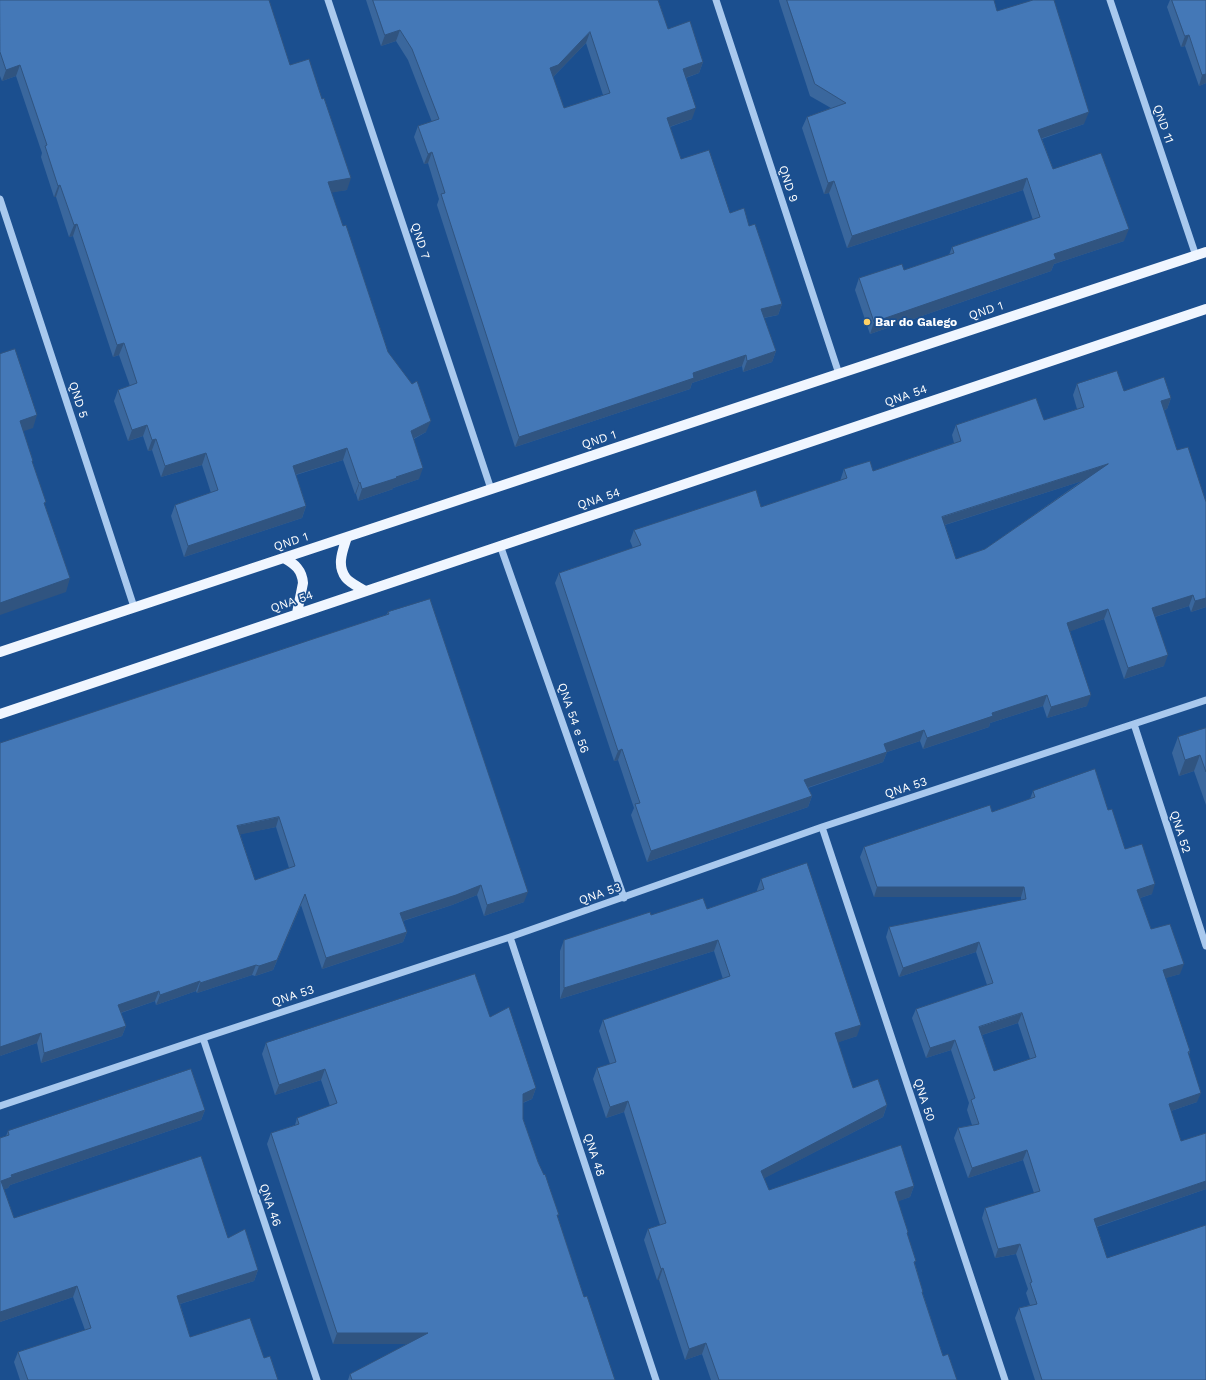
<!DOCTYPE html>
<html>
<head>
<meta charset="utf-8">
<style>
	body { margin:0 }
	canvas { display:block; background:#1b4f8f }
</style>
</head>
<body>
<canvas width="1206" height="1380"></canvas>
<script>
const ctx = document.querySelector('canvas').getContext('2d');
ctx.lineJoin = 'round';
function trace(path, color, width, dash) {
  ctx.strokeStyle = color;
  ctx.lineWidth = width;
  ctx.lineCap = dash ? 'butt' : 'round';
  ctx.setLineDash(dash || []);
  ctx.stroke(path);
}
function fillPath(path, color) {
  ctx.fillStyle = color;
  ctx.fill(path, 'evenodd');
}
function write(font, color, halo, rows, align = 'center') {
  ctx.font = font + ' "Work Sans",sans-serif';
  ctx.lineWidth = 3.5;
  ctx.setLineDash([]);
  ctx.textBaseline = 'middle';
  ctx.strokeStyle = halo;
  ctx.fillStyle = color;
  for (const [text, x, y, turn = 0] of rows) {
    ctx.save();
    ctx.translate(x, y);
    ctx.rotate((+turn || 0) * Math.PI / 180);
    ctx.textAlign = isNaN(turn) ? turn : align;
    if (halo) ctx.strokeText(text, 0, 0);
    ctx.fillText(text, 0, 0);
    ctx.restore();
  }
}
trace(new Path2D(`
	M328,0L491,489
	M716,0L839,374
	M1110,0L1196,256
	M0,199L134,607
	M500,545L624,898
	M1134,724L1206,946
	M822,827L1005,1380
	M510,937L656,1380
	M203,1038L317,1380
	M0,1106L203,1038L510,937L822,827L1206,700`), '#a9c9ee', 7);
trace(new Path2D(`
	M347,537C343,550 336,565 346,578C350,583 359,587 365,591
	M284,558C295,564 302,570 303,583L297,613
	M0,652L1206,252
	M0,714L1206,309`), '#f0f6ff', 10);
fillPath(new Path2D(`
	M0,0L290,65L347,190L331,192L343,226L388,352L426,432L414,439L419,479L393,488V489L358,501L356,494H355L343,460L296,475L306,506L302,518L184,557L171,516L175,505L211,493L202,465L161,477L152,450L148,451L143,436L128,441L114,401L118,390L130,386L119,355L113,357L73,236L69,237L56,197H54L41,157L42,153L16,76L2,81L0,76Z
	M366,0H658L668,29L703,62L699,73L686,78L692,119L670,127L681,159L730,213L749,226L782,304L778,315L764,318L776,351L772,362L743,372L742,366L692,383L690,389L515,447L437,205L439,199L428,163L424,164L414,137L418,126L432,122L408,60L396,41L381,46ZM586,43L603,95L564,108L553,77L554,76Z
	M779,0H994L997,11L1084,124L1042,139L1053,169L1124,241L1054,264L1051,271L870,334L855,290L859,278L904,270L949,255L952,247L1033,220L1023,190L847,248L829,193L824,194L802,128L807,117L831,108L810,96L779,1Z
	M1170,0H1206V83L1199,86L1185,46L1181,47L1167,7Z
	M1077,384L1171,398L1167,409L1164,410L1177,450L1206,502V607L1191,612L1189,606L1155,617L1164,666L1124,679L1104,619L1070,631L1087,706L1047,718L1043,706L990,723L989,727L923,749L920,741L887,752L883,762L808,788L812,796L808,807L647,862L631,815L634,808L618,760L614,761L555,583L559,573L633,548L630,541L634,530L761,507L840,481L844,469L873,471L954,443L952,435L956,425L1044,420L1077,409L1073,395ZM1082,481L985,549L956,559L945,525Z
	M388,612L524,902L484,916L477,895L452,905L403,921L407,932L403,942L322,969L301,905L273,970L255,976L252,975L197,993L196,991L156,1005L155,1001L121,1013L126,1026L122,1036L41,1063L37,1043L0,1056L387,614ZM276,827L289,868L255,880L240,834Z
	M1206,728V805L1194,771L1179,776L1172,753L1178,737Z
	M1033,791L1108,810L1125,849L1152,894L1140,898L1151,929L1180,974L1165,978L1190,1051L1189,1055L1197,1102L1171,1111L1181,1141L1206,1133V1189L1097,1227L1107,1258L1206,1380H1035L1015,1318L1019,1308L1030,1305L1026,1293L1028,1289L1016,1254L995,1258L982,1218L985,1208L1034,1193L1023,1160L968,1178L954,1138L958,1128L972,1125L967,1110L969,1103L951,1050L926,1058L912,1018L916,1009L987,985L976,952L899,977L886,937L889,927L1021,900V897H874L860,857L864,847L992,812L1030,799ZM1018,1023L1030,1059L994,1071L982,1035Z
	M761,879L857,1036L838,1042L853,1088L887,1105L883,1117L764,1178L769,1190L914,1186L910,1197L898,1201L907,1234L915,1264L923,1292V1294L943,1356L957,1380H711L702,1354L685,1360L659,1280H657L644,1240L648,1229L660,1225L624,1112L606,1118L593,1079L597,1068L610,1064L599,1031L603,1020L723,979L714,951L560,999V951L564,940L651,915L707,909L757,892V890Z
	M490,1017L536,1088L532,1099L523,1103V1119L558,1218L584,1297L615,1380H348L350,1374L408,1344H333L267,1144L271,1133L295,1125L297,1118L330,1106L321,1080L275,1095L262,1054L266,1043Z
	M205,1110L201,1120L10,1185L8,1188L4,1189L14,1218L228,1238L258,1270L254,1281L180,1304L190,1337L264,1358L278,1380H20L14,1362L18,1352L85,1330L73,1297L0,1322V1138L6,1136L8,1131Z`), '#3a679d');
fillPath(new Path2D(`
	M400,30L396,41L381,46L385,35Z
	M590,32L586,43L554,76L546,79L550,68Z
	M1189,35L1185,46L1181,47L1185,36Z
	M703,62L699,73L679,80L683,69Z
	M20,65L16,76L2,81L6,70Z
	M1206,74V83L1199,86L1202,75Z
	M696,108L692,119L663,129L667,118Z
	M1089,112L1084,124L1034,141L1038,130Z
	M432,152L428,163L424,164L428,154Z
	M351,178L347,190L324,194L328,182Z
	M1027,178L1023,190L847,248L852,236Z
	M834,181L829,193L824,194L828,183Z
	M60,185L56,197H54L58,186Z
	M77,224L73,236L69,237L74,225Z
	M1129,229L1124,241L1054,264L1051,271L870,334L874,322L1054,254Z
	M782,304L778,315L757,319L761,309Z
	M124,343L119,355L113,357L117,345Z
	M776,351L772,362L743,372L747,361Z
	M746,355L742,366L692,383L690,389L515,447L519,437L693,373Z
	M1171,398L1167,409L1157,412L1161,401Z
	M37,415L33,428L15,434L20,421Z
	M431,421L426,432L407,442L411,431Z
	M147,425L143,436L128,441L132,430Z
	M156,439L152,450L148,451L152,440Z
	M347,448L343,460L288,477L293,466Z
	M206,453L202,465L161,477L165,466Z
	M1108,464L1104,474L938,527L942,517Z
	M423,468L419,479L393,488V489L358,501L362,489L396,477Z
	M360,482L356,494H355L359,483Z
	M306,506L302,518L184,557L188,546Z
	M70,578L66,592L0,615V603Z
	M1193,595L1189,606L1148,619L1152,608Z
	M1206,598V607L1191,612L1195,601Z
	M1108,609L1104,619L1063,634L1067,623Z
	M1168,655L1164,666L1124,679L1128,668Z
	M1047,695L1043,706L990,723L989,727L923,749L927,738L992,713Z
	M1091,695L1087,706L1047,718L1051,707Z
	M924,730L920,741L887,752L883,762L800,790L804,780L884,744Z
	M622,749L618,760L614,761L618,751Z
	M1200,755L1194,771L1179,776L1185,760Z
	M812,796L808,807L647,862L651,851Z
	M279,817L276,827L233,836L237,826Z
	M1155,884L1152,894L1134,900L1137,890Z
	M481,885L477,895L452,905L396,923L400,913Z
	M877,887H1024L1021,897H874Z
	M528,892L524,902L484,916L487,905Z
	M305,894L273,970L255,976L259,966Z
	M407,932L403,942L322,969L326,958Z
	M718,940L714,951L560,999L564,988Z
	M979,942L976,952L899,977L903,968Z
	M1184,964L1180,974L1159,980L1163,970Z
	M256,965L252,975L197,993L200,983Z
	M200,981L196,991L156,1005L160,995Z
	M159,991L155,1001L114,1015L118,1005Z
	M1022,1013L1018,1023L976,1037L979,1027Z
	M861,1025L857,1036L831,1045L835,1033Z
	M126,1026L122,1036L41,1063L44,1053Z
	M41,1033L37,1043L0,1056V1047Z
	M955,1040L951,1050L926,1058L930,1048Z
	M325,1069L321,1080L275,1095L279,1085Z
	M536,1088L532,1099L519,1104L523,1094Z
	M1201,1093L1197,1102L1165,1113L1169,1104Z
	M628,1101L624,1112L606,1118L610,1107Z
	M887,1105L883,1117L757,1182L761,1171Z
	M205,1110L201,1120L10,1185L8,1188L0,1191L1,1181L11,1175Z
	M1027,1150L1023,1160L968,1178L972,1168Z
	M1206,1181V1189L1090,1229L1094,1219Z
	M914,1186L910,1197L891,1204L895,1192Z
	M1020,1244L1016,1254L995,1258L998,1249Z
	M663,1268L659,1280H657L661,1269Z
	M258,1270L254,1281L173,1306L177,1296Z
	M77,1286L73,1297L0,1322V1312Z
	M337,1333H428L425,1344H333Z
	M706,1343L702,1354L685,1360L689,1349Z`), '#305480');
const building = new Path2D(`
	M0,0H269L290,65L309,59L322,99L324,98L351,178L328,182L343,226L346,225L388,352L412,384L417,381L431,421L411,431L423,468L396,477L397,478L362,489L360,482L359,483L347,448L293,466L306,506L188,546L175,505L218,490L206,453L165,466L156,439L152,440L147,425L132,430L118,390L137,383L124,343L117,345L77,224L74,225L60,185L58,186L45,146L47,145L20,65L6,70L0,52Z
	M373,0H658L668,29L690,21L703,62L683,69L696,108L667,118L681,159L709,150L730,213L744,208L749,226L755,224L782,304L761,309L776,351L747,361L746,355L693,373L694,378L519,437L441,194L445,193L432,152L428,154L418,126L439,119L412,49L400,30L385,35ZM590,32L610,93L564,108L550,68L558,65Z
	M787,0H994L997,11L1033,0H1054L1089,112L1038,130L1053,169L1101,153L1129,229L1054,254L1056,259L874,322L859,278L902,264L904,270L954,253L952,247L1040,217L1027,178L852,236L834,181L828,183L807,117L846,103L815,84Z
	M1172,0H1206V74L1202,75L1189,35L1185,36Z
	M15,349L37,415L20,421L33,461H32L46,502L44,503L70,578L0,603V354Z
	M1117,371L1124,391L1164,377L1171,398L1161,401L1177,450L1188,447L1206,502V598L1195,601L1193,595L1152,608L1168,655L1128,668L1108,609L1067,623L1091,695L1051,707L1047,695L992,713L993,716L927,738L924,730L884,744L887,752L804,780L812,796L651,851L635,804L640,803L622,749L618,751L559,573L641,545L634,530L701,508L756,490L761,507L847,478L844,469L870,461L873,471L961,441L956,425L1036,398L1044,420L1084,407L1077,384ZM1108,464L985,549L956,559L942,517Z
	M430,599L528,892L487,905L481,885L456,895L400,913L407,932L326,958L305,894L277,960L259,966L256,965L200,983V981L160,995L159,991L118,1005L126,1026L44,1053L41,1033L0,1047V743L310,640L389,614L388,612ZM279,817L295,866L255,880L237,826Z
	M1206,728V772L1200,755L1185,760L1178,737Z
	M1095,769L1108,810L1112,809L1125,849L1142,844L1155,884L1137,890L1151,929L1170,924L1184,964L1163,970L1190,1051L1188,1052L1201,1093L1169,1104L1181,1141L1206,1133V1181L1094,1219L1107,1258L1206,1225V1380H1042L1019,1308L1037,1304L1030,1283L1032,1282L1020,1244L998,1249L985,1208L1040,1191L1027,1150L972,1168L958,1128L979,1124L971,1100L975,1098L955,1040L930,1048L916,1009L993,983L979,942L903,968L889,927L1026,899L1024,887H877L864,847L990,805L992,812L1035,797L1033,791ZM1022,1013L1036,1057L994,1071L979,1027Z
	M807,863L861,1025L835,1033L853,1088L878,1079L887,1105L761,1171L769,1190L901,1145L914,1186L895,1192L908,1232L907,1233L916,1261L914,1262L923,1292H922L943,1356L948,1354L957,1380H719L706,1343L689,1349L663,1268L661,1269L648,1229L666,1223L628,1101L610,1107L597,1068L616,1062L603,1020L730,976L718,940L564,988V940L650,912L651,915L703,898L707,909L764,889L761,879Z
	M475,974L490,1017L509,1007L536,1088L523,1094V1119L538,1162L544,1175L545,1174L550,1189L559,1215H557L584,1297L587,1296L615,1380H352L350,1374L428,1333H337L271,1133L299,1124L297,1118L337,1103L325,1069L279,1085L266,1043Z
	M191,1069L205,1110L11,1175L12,1177L1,1181L14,1218L201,1156L228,1238L245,1229L258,1270L177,1296L190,1337L250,1318L264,1358L270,1356L278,1380H28L18,1352L91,1328L77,1286L0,1312V1138L9,1135L8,1131Z`);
fillPath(building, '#4478b7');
trace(building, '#305480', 1);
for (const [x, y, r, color] of [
	[867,322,4,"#ffd166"]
]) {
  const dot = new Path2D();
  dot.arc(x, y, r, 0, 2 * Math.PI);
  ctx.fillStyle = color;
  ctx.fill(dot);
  trace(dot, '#1b4f8f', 1.5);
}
write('12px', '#fff', '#1b4f8f', [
	["QND 11",1163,124,71],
	["QND 9",788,184,72],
	["QND 7",420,241,72],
	["QND 1",986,311,-18],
	["QNA 54",906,396,-19],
	["QND 5",78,400,72],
	["QND 1",599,440,-18],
	["QNA 54",599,499,-18],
	["QND 1",291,542,-18],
	["QNA 54",292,602,-19],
	["QNA 54 e 56",573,718,71],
	["QNA 53",906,788,-18],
	["QNA 52",1180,832,72],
	["QNA 53",600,894,-19],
	["QNA 53",293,996,-18],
	["QNA 50",924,1100,72],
	["QNA 48",594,1155,72],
	["QNA 46",270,1205,71]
]);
write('bold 12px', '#fff', '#1b4f8f', [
	["Bar do Galego",875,322]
], 'left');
</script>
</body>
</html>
